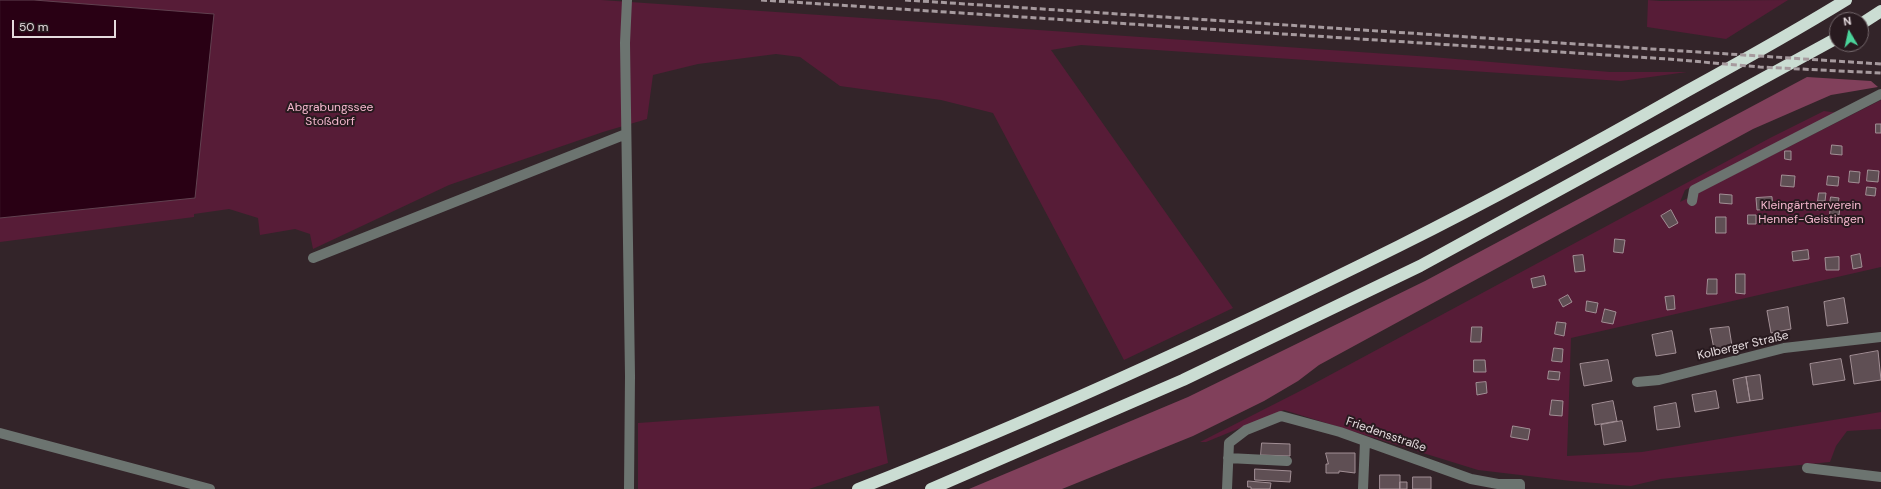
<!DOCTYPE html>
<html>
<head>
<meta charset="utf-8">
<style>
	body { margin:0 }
	#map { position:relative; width:1881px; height:489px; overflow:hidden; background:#332429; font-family:"DM Sans",sans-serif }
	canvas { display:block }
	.north { position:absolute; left:1829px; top:12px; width:40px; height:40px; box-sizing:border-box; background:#281a1f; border:1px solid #73676b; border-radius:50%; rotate:351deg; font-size:11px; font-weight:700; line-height:16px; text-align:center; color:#e4dadd }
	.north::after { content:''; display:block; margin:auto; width:14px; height:18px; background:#4bd49b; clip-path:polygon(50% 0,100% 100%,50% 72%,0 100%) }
	.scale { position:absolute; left:12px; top:20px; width:104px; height:18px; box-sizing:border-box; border:2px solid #e4dadd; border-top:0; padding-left:5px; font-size:12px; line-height:14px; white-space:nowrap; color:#e4dadd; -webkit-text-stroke:3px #281a1f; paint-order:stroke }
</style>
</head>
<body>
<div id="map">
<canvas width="1881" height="489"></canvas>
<div class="north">N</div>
<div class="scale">50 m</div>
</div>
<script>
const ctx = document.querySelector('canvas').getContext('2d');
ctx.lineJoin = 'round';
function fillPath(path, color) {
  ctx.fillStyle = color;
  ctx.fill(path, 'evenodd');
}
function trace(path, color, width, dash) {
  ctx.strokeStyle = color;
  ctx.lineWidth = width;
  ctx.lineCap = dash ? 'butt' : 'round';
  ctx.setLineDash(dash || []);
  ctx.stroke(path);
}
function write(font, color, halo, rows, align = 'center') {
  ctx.font = font + ' "DM Sans",sans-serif';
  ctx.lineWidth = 4;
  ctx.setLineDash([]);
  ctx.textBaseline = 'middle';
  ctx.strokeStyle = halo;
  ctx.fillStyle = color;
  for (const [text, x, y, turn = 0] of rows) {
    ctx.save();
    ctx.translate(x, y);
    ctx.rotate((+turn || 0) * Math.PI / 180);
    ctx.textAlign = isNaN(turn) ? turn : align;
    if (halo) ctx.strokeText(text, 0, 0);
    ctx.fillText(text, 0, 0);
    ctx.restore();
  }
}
fillPath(new Path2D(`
	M0,0H601L1432,57L1610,72H1687L1621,81L1081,45L1051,50L1233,308L1124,360L993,113L941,100L840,86L800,57L776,54L698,64L653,75L647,119L603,132L449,185L313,249L310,234L295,229L260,235L258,218L229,209L194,214V217L0,242Z
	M1648,0L1660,1L1788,0L1726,39L1647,27Z
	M1881,100V267L1571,338L1567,456L1642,452L1881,412V429L1847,431L1836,446L1830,462L1661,479L1631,486L1571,481L1478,470L1284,410L1206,442H1200L1304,389L1770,138L1824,111L1838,113L1685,190L1680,202Z
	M879,406L888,463L809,489H638V423Z`), '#571c37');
fillPath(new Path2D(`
	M1807,77L1871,81L1878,87L1831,95L1753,129L1319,365L1298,381L1264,401L1193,436L1062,489H969L1188,397L1425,281Z`), '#81405b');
const water = new Path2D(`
	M0,0H34L214,14L195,198L0,218Z`);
fillPath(water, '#290014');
trace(water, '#614150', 1);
const building = new Path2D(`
	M1876,124H1881V133H1876Z
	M1832,145L1842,146V155L1831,154Z
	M1785,151H1791V160L1785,159Z
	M1868,170L1879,171L1878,182L1867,181Z
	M1850,171L1860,172L1859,183L1849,182Z
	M1782,175L1795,176L1794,187L1781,186Z
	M1828,176L1839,177L1838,186L1827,185Z
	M1867,187L1876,188L1875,196L1866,195Z
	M1819,193H1826L1825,201H1818Z
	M1720,194L1732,195V204L1720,203Z
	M1772,197L1773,209L1757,210L1756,198Z
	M1831,197L1839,198L1838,204L1830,203Z
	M1808,204L1820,205L1819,210L1807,209Z
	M1831,206L1840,207L1839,215L1830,214Z
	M1671,210L1678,223L1669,228L1661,216Z
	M1748,215H1756V224H1748Z
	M1716,217H1726V233H1716Z
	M1615,239L1625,240L1623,253L1614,252Z
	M1808,250L1809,259L1793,261L1792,252Z
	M1860,254L1862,267L1853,269L1851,256Z
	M1583,255L1585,271L1575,272L1573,256Z
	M1839,257V270H1826L1825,258Z
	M1736,274H1745V294L1736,293Z
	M1544,276L1546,285L1533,288L1531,279Z
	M1708,279H1717V294H1707Z
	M1568,295L1572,302L1563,307L1559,300Z
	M1674,296L1675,309L1667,310L1665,297Z
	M1844,298L1848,323L1827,326L1824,302Z
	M1587,301L1598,303L1596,313L1586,311Z
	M1788,307L1791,329L1771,333L1767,311Z
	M1605,309L1616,312L1613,324L1602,322Z
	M1557,322L1566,323L1564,336L1555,334Z
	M1472,327H1482L1481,342H1471Z
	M1729,327L1732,346L1714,349L1710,329Z
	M1672,331L1676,353L1656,356L1652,335Z
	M1554,348L1563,349L1562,362L1552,361Z
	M1878,351L1881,380L1854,384L1850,356Z
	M1841,359L1845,380L1813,385L1810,364Z
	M1474,360H1485L1486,372H1474Z
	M1608,360L1612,381L1584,386L1580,364Z
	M1549,371L1560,372L1559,380L1548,379Z
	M1760,375L1763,399L1750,401L1746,377Z
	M1746,377L1750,401L1737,403L1733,380Z
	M1486,382L1487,393L1477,395L1476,383Z
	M1716,391L1719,408L1695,412L1692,395Z
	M1552,400L1563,401L1562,416L1550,415Z
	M1613,401L1617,421L1595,425L1592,405Z
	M1676,403L1680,427L1657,430L1654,407Z
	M1622,421L1626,441L1604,445L1601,425Z
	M1513,426L1530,429L1528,440L1511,437Z
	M1262,443L1290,444V456L1261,455Z
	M1326,453H1355V473L1339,471V473H1326V464H1328Z
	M1255,469L1291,471L1290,482L1255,480Z
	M1380,475H1400V489H1380Z
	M1413,477H1431V489H1413Z
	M1248,481L1271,483L1270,489H1251V487H1248Z
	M1400,482H1407V489H1400Z`);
fillPath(building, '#5f4f54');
trace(building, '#a28f95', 1);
trace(new Path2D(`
	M627,0L625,43L630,376L629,489
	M1692,201L1694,190L1881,94
	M313,258L626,134
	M1637,382L1659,380L1784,348L1881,337
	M0,433L210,489
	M1228,458L1287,461
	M1807,468L1881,477
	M1227,489L1229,443L1246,430L1281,416L1340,432L1471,479L1498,484H1520V489
	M1363,489L1365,441`), '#6c7470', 10);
trace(new Path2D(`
	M1861,24L1881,11
	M858,489C1042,417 1222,334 1399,246C1497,197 1592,145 1687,91C1740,62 1794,32 1846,0
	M931,489L1183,380L1420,266L1837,38`), '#cbddd3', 12);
trace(new Path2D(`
	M761,0L1668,59L1760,67L1881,73
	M905,0L1881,64`), '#a69a9e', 3, [6, 3]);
write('12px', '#f5b8ce', '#281a1f', [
	["Abgrabungssee",330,108],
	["Stoßdorf",330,122],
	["Kleingärtnerverein",1811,206],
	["Hennef-Geistingen",1811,220]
]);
write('12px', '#e4dadd', '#281a1f', [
	["Kolberger Straße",1743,346,-13],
	["Friedensstraße",1386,435,19]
]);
</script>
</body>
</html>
